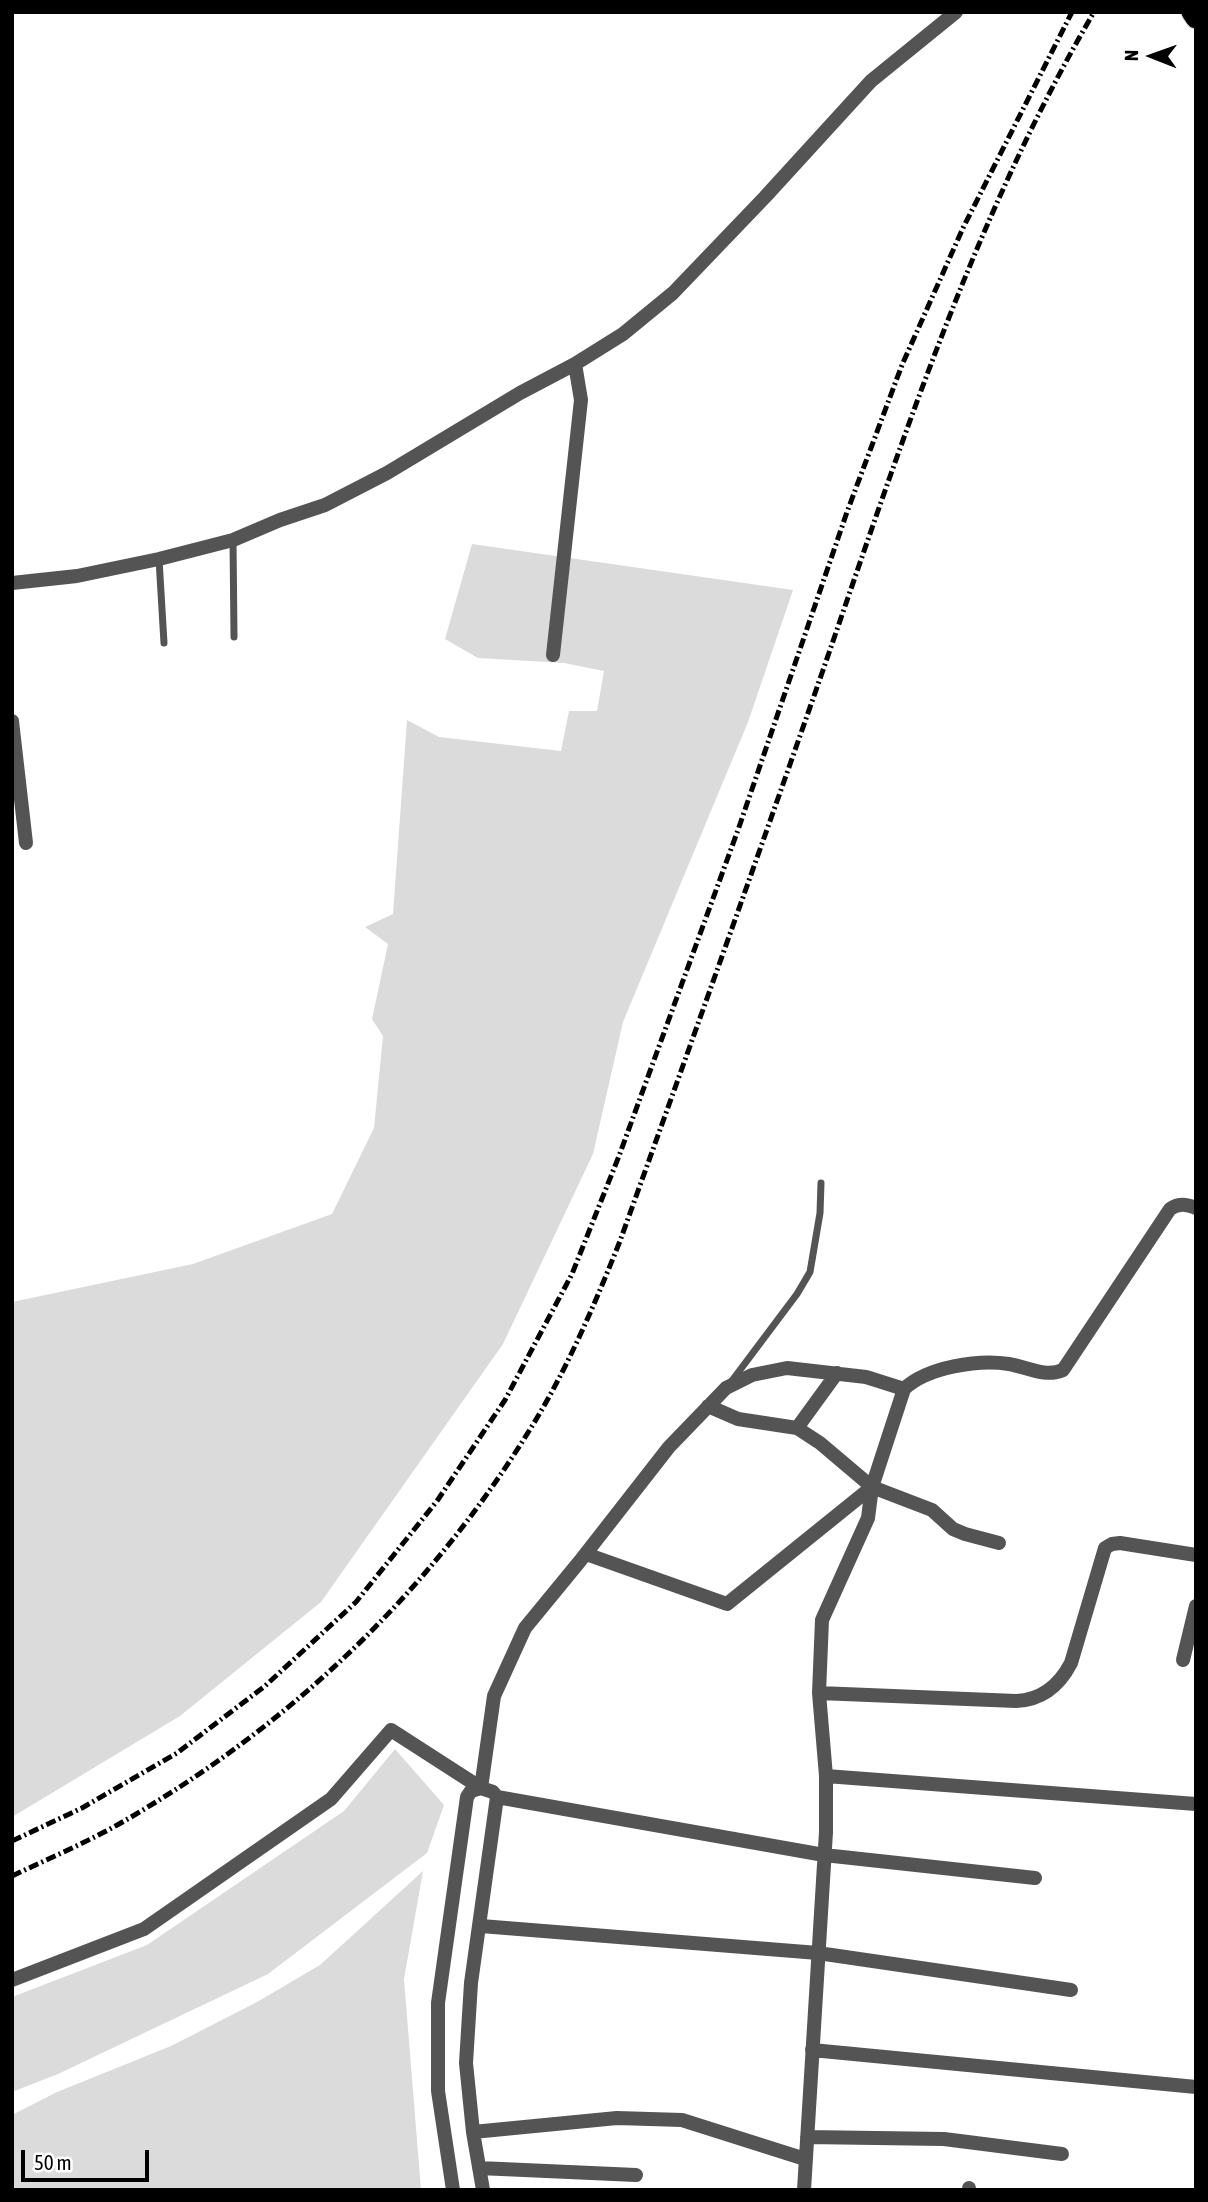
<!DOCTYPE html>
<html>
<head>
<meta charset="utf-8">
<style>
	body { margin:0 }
	#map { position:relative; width:1208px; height:2202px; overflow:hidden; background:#fff; font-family:"Asap Condensed",sans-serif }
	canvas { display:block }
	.frame { position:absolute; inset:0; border:14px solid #000; pointer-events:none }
	.north { position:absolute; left:1117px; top:21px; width:70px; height:70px; -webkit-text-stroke:5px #fff; paint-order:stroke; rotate:271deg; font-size:19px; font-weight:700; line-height:28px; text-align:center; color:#000 }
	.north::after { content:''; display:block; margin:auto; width:24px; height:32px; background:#000; clip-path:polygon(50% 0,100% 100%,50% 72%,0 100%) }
	.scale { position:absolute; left:21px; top:2150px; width:128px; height:32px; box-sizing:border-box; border:4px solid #000; border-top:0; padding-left:9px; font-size:21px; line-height:24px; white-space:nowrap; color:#000; -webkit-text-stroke:5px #fff; paint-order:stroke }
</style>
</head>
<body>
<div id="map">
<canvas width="1208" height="2202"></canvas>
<div class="frame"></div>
<div class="north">N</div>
<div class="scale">50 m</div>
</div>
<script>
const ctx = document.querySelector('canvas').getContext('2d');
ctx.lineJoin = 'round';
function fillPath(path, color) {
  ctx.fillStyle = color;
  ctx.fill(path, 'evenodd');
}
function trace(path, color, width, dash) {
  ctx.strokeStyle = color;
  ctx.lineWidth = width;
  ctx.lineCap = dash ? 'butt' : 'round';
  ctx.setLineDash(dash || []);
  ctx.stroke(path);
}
fillPath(new Path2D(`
	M472,544L793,590L748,722L623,1022L593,1154L503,1344L321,1602L180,1716L12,1817V1302L193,1264L332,1214L374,1128L383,1036L372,1019L388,944L365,927L393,914L407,720L439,737L561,751L569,711H597L604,671L564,663L478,658L445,639Z
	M395,1749L444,1805L427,1853L268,1974L58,2074L12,2092V1997L147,1945L344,1811Z
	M423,1871L404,1979L421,2190H12V2115L57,2092L171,2046L257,2002L320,1965Z`), '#dbdbdb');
const highway = new Path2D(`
	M1192,12L1196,18`);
trace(highway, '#dbdbdb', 23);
trace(new Path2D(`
	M233,540L234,637
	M159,559L164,643
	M731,1382L797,1294L810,1272L820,1213L821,1183`), '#545454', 7);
trace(new Path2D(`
	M12,583L77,576L159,559L233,540L280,520L325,505L387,473L520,393L575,364L623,334L673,293L765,197L871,81L956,12
	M553,655L581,400L575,364
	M12,721L26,843
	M708,1406L738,1419L797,1428L820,1443L872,1487L932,1510L953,1529L965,1534L999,1543
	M797,1428L837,1373
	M586,1554L727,1604L872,1487
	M1183,1660L1196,1606
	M819,1693L1016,1701C1042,1700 1059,1686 1071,1663L1105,1548L1112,1544L1120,1543L1196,1555
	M826,1776L1196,1804
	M481,1788L494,1696L525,1628L580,1561L669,1447L726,1388L752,1375L787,1368L866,1377L904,1389
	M497,1797L824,1855L1035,1878
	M481,1926L818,1953L1071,1990
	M12,1980L144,1929L331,1799L391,1730L481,1788L493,1792L497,1797L471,1983L466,2063L473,2132L483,2190
	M812,2050L1196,2087
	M473,2132L617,2118L682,2120L805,2159
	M807,2137L944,2139L1062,2154
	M479,2168L636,2175
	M453,2190L438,2091V2003L467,1797L471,1791L481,1788
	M804,2190L826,1832V1776L819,1693L822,1620L868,1518L872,1487L904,1389C927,1367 979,1359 1009,1364C1027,1367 1045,1378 1063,1370L1170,1209C1179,1203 1186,1204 1196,1208
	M969,2190V2188`), '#545454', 14);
trace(highway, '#000', 21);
trace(new Path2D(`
	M12,1841L82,1808L177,1753L265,1686L356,1602L437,1501L505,1400L572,1274L619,1156L738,830L847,512L902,365L963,228L1072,12
	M12,1876C50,1858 90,1841 126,1820C291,1724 428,1594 529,1431C566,1372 594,1306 620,1241C688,1052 756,862 822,673C900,448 973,219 1094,12`), '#000', 5, [10, 3.5, 2, 3.5]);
</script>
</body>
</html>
